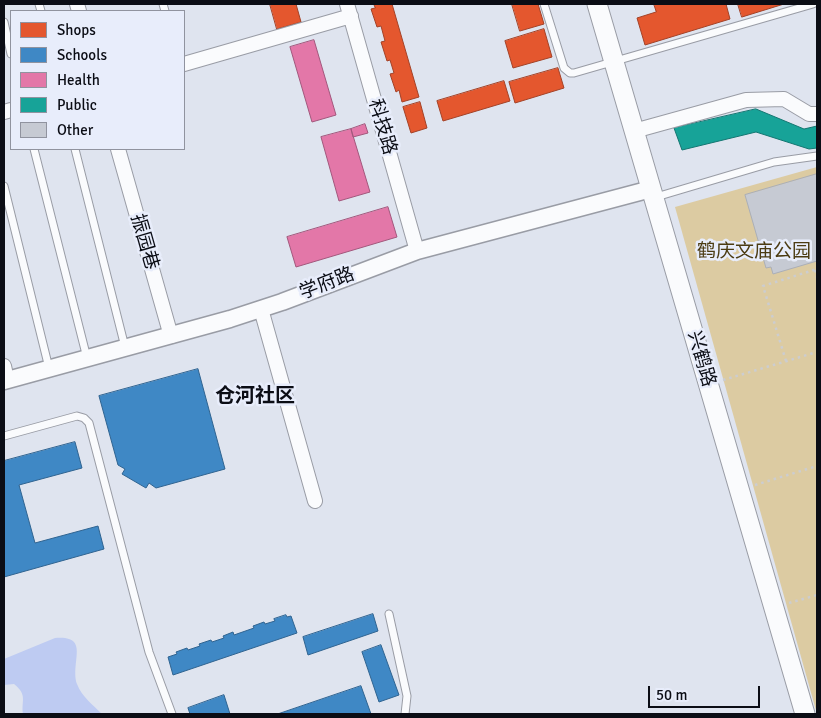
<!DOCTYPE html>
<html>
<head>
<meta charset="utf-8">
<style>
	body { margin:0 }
	#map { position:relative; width:821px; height:718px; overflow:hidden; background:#dfe4ef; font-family:Signika,sans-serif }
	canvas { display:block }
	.frame { position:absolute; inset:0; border:5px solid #0b0d15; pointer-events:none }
	.legend { position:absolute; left:10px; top:10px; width:175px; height:140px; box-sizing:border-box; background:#e8edfb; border:1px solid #90939f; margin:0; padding:6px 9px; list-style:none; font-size:15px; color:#0b0d15 }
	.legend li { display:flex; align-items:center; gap:10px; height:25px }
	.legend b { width:25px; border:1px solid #90939f }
	.scale { position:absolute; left:648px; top:686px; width:112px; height:22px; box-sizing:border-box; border:2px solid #0b0d15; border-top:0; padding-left:6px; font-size:15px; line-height:18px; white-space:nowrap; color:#0b0d15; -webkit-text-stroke:4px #e8edfb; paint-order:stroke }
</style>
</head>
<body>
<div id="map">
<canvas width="821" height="718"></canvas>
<div class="frame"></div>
<ul class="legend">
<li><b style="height:14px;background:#e4572e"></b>Shops</li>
<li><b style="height:14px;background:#3f88c5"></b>Schools</li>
<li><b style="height:14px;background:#e377a8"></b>Health</li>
<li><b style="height:14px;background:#17a398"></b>Public</li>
<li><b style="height:14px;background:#c6cad3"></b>Other</li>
</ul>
<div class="scale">50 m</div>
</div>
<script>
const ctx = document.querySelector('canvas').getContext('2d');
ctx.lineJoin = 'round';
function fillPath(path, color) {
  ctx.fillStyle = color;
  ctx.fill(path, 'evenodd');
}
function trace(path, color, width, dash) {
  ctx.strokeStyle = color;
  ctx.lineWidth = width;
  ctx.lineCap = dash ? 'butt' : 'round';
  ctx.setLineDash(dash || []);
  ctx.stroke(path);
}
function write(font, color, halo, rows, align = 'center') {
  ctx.font = font + ' Signika,"Noto Sans SC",sans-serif';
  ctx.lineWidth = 5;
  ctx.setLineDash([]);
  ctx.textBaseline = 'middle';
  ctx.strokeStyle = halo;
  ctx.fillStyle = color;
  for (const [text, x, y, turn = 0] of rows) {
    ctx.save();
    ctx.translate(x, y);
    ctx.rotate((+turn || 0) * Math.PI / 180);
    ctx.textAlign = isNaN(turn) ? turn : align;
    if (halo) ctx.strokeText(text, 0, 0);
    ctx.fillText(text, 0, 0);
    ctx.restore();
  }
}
fillPath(new Path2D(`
	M817,167V714L675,207Z`), '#dccba2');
fillPath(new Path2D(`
	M55,638C91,635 70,662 77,684C82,697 93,705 102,714H23C21,701 28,695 14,684L4,685V659Z`), '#becbf2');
const shops = new Path2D(`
	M270,4H296L301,22L277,29Z
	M374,4H392L419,97L402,102L399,90L396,92L390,74L394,73L390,60L387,61L381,42L385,41L381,26L377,27L371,9L375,8Z
	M512,4H538L544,24L520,31Z
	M654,4H726L730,19L645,45L637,18L656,12Z
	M738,4H784L742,17Z
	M544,29L552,57L513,68L505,41Z
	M558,68L564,88L515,103L509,82Z
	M504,81L510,101L443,121L437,101Z
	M420,102L427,128L411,133L403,107Z`);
fillPath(shops, '#e4572e');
trace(shops, '#a34126', 1);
const schools = new Path2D(`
	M198,369L225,469L156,488L149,483L146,488L122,474L125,469L118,465L99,396Z
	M75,442L82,468L19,485L35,543L98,526L104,549L4,577V461Z
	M373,614L378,631L308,655L303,637Z
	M286,615L287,617L291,616L297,633L173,675L168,657L177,654L176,652L187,648L188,650L200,646L199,644L211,640L212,642L224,638L223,636L233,632L234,635L254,628L253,626L264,622L265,624L275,621L274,619Z
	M381,645L399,695L379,702L362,652Z
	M361,686L371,714H278Z
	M224,695L230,714H190L188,708Z`);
fillPath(schools, '#3f88c5');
trace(schools, '#2f6390', 1);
const health = new Path2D(`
	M314,40L336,115L312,122L290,47Z
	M365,124L368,133L353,137L351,129Z
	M351,129L370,192L339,201L321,137Z
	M388,207L397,237L296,267L287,237Z`);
fillPath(health, '#e377a8');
trace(health, '#a2577c', 1);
const public = new Path2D(`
	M756,109L804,129L817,126V148L809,149L756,132L682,150L674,128Z`);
fillPath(public, '#17a398');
trace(public, '#137671', 1);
const building = new Path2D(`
	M817,174V261L773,274L771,267L766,268L745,195Z`);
fillPath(building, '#c6cad3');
trace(building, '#abafb7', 1);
const service = new Path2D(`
	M39,4L41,11
	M163,4L165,11
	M544,4L564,68L570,73H574L813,4
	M4,22L11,54
	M34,149L87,358
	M75,149L125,347
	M4,186L49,368
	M656,197L774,162L817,156
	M4,436L77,416L84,418L89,423L149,652L172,714
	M389,614L407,696L405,714`);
const minor = new Path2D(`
	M77,4L79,11
	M347,4L417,251
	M184,64L351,16
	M4,112L11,110
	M634,131L746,100L784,99L809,114H817
	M118,149L171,336
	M261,309L315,501
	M4,366L7,380`);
const tertiary = new Path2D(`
	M4,381L230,319L282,302L417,251L651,189`);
const secondary = new Path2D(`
	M597,4L805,714`);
trace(service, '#999ca5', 9);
trace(minor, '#999ca5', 16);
trace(tertiary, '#999ca5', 19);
trace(secondary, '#999ca5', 21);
trace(new Path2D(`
	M815,270L817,278
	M786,361L763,286L817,269
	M723,380L817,352
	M755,485L817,466
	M789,603L817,595`), '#cccdd0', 2.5, [2.5, 4]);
trace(service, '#fafbfd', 7);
trace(minor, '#fafbfd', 14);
trace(tertiary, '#fafbfd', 16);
trace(secondary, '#fafbfd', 19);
write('19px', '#0b0d15', '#e8edfb', [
	["科技路",382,127,74],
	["振园巷",144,242,74],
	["学府路",327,284,-21],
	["兴鹤路",701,359,74]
]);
write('19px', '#4c3c13', '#e8edfb', [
	["鹤庆文庙公园",754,252]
]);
write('bold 20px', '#0b0d15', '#e8edfb', [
	["仓河社区",255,397]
]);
</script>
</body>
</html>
